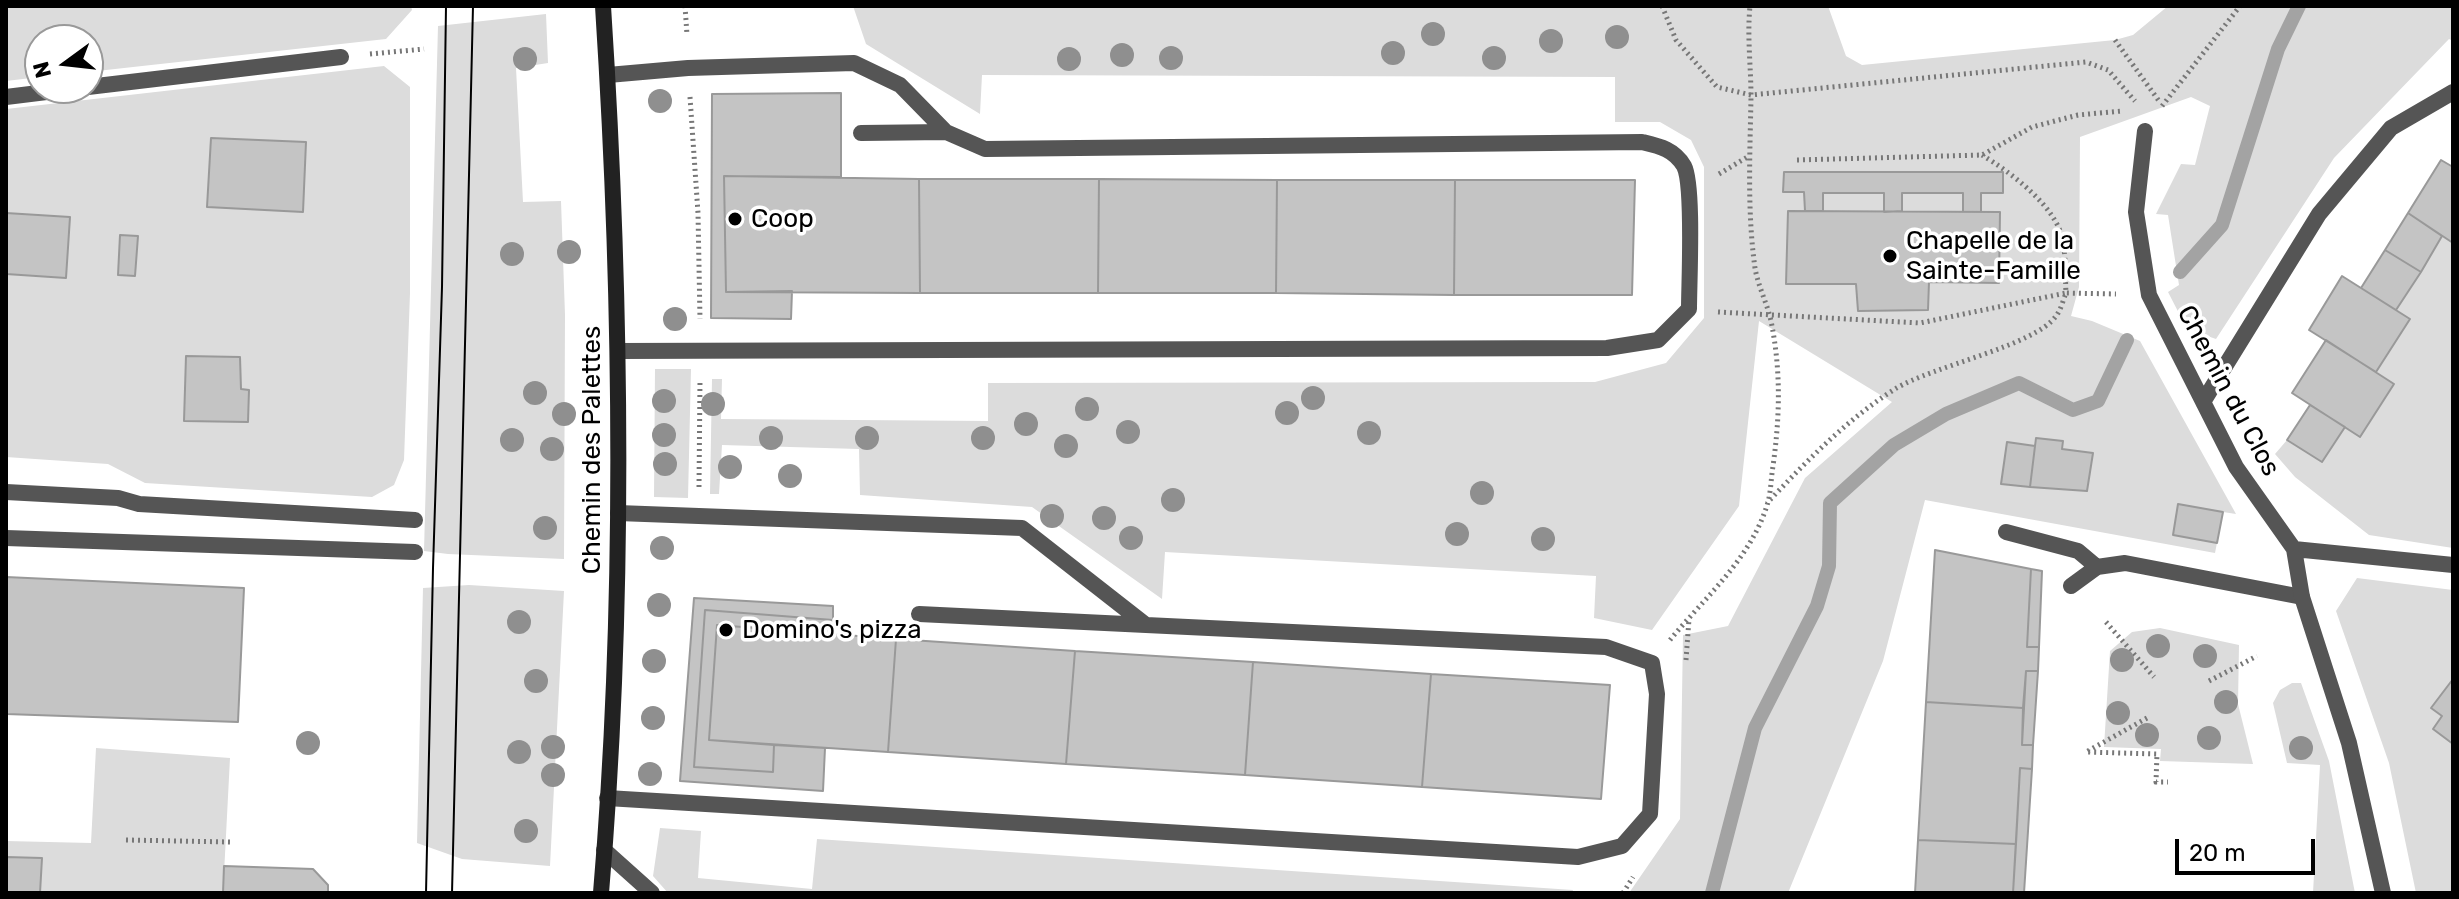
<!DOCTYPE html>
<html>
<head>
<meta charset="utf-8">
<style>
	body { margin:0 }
	#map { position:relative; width:2459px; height:899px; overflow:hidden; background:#fff; font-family:Rubik,sans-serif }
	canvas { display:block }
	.frame { position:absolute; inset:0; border:8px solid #000; pointer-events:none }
	.north { position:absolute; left:24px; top:24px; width:80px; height:80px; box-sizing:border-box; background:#fff; border:2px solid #999; border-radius:50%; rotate:255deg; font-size:22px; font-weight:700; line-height:32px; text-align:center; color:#000 }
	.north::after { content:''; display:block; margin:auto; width:28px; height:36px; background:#000; clip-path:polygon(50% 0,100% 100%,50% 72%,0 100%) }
	.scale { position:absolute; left:2175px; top:839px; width:140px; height:36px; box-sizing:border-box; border:4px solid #000; border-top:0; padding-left:10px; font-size:24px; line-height:28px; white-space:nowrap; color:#000; -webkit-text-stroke:6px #fff; paint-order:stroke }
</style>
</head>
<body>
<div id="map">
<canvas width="2459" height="899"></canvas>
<div class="frame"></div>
<div class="north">N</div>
<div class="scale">20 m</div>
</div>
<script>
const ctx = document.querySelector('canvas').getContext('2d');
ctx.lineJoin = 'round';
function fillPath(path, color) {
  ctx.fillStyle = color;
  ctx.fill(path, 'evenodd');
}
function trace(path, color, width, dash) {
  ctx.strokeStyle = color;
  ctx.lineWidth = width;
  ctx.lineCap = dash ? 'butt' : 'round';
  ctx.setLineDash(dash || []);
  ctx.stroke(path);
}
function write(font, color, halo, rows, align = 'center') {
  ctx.font = font + ' Rubik,sans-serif';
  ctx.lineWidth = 7;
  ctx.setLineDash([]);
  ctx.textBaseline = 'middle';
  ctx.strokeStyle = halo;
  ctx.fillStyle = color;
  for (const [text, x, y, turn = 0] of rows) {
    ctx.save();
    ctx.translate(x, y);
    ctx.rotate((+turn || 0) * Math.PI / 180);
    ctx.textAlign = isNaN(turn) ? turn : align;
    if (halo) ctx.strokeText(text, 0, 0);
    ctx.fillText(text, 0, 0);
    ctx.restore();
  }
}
fillPath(new Path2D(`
	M6,6H411L412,10L386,39L88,72V40H40V77L6,81Z
	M853,6H1828L1846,56L1862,65L2115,40L2133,35L2168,6H2453V41L2449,39L2334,158L2216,339L2187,329L2168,292L2179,285L2168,215L2156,214L2181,164L2195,165L2210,106L2191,97L2080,137L2079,287L2071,316L2092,321L2140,341L2236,514L2223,512L2215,553L1925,500L1883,661L1788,893H1629L1680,819L1683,635L1728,626L1805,478L1892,402L1759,321L1739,506L1652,630L1594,618L1596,576L1165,552L1162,599L1032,507L860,495L859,449L722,445L719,494H710L712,379H722L721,419L988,421V383L1595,382L1666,363L1704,318V167L1691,140L1660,122H1615V77L982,75L980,114L866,44Z
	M546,14L548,63L516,68L523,202L561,201L565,315L564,559L448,554L424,551L438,26Z
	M384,66L410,87V293L404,460L394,485L372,497L145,483L108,464L6,457V109Z
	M2442,236L2453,243V548L2369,535L2295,477L2275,454L2287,440L2322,462L2345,427L2360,437L2394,384L2376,372L2409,319L2396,310Z
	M655,369H691L688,498L654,497Z
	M2357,578L2453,590V893H2416L2389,763L2336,611Z
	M469,585L564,591L550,866L462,859L417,843L423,588Z
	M2160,628L2239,645L2238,704L2253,764L2160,761L2161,749L2104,747L2110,651L2132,632Z
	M2292,683H2301L2329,761L2355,893H2313L2320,765L2287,763L2273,703L2280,690Z
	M96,748L230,758L223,893H6V841L91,843Z
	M660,828L701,831L698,878L812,889L817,839L1573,890L1572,893H668L653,876Z`), '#dcdcdc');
trace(new Path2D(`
	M2180,272L2222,225L2278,49L2299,6
	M1712,893L1755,728L1817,606L1829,566L1830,503L1894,445L1946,414L2019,383L2073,410L2098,401L2127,340`), '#a3a3a3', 14);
const building = new Path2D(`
	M841,93V177L724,176L726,292L792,291L791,319L711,318L712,94Z
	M211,138L306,142L303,212L207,207Z
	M2441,160L2453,167V243L2408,213Z
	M1784,172H2003V193H1981V212H1963V193H1902V211L1884,212V193H1823V211H1805L1804,192H1783Z
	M724,176L919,179L920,293L726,292Z
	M919,179H1099L1098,293H920Z
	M1099,179L1277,180L1276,293H1098Z
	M1277,180H1455L1454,295L1276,293Z
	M1455,180H1635L1632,295H1454Z
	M1788,211L2000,212L1999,283L1929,282L1928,310L1858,311L1856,284H1786Z
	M6,213L70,217L66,278L6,274Z
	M2408,213L2442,236L2421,272L2385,250Z
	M120,235L138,236L135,276L118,275Z
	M2385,250L2421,272L2396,310L2361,288Z
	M2342,276L2410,319L2376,372L2309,330Z
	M2326,340L2394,384L2360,437L2292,393Z
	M186,356L240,357L241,389L249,390L248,422L184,421Z
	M2310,405L2345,427L2322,462L2287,440Z
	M2036,438L2063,441L2062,449L2093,453L2087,491L2030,487Z
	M2007,442L2035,446L2030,487L2001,484Z
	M2178,504L2223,512L2217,543L2173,535Z
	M1935,550L2031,569L2027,647H2039L2038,671H2026L2023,708L1926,702Z
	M2031,569L2042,571L2039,647H2027Z
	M6,577L244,588L238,722L6,714Z
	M694,598L833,606V620L705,610L694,767L773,772L774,745L825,748L823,791L680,781Z
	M705,610L833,620L832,634L717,625L709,740L774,745L773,772L694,767Z
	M717,625L896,639L888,752L709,740Z
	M896,639L1075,651L1066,764L888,752Z
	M1075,651L1253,662L1245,775L1066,764Z
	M1253,662L1431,674L1422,787L1245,775Z
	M2026,671H2038L2033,745H2022Z
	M1431,674L1610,685L1601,799L1422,787Z
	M2453,679V744L2433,729L2442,716L2431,708Z
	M1926,702L2023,708L2022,745H2033L2032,769L2020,768L2016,844L1918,840Z
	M2020,768L2032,769L2024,893H2013Z
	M1918,840L2016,844L2013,893H1915Z
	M6,857L42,858L40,893H6Z
	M224,866L313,869L328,885V893H223Z`);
fillPath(building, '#c4c4c4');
trace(building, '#999', 2);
trace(new Path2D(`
	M685,6L687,35
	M1662,6L1676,40L1717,87L1751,95L2086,62L2108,70L2135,101
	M2115,40L2159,101
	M370,54L424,49
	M690,97L698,213L700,319
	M2162,106L2240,6
	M1982,155C2010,172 2058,207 2063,242C2066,258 2065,276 2066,293L2116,294
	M1797,160L1982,155L2032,127L2078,115L2122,111
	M1719,174L1749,156
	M1718,312L1920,323L2066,293C2063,300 2061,310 2056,316C2035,346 1932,366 1895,389C1846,420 1807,461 1767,503
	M699,487L700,381
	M2106,622L2154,677
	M1670,640C1705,597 1752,558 1768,502C1771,491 1771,478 1773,466C1780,416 1781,370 1771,321C1767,303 1758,286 1755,268C1747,212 1750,153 1751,97C1751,67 1747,37 1750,6
	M1686,660L1689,619
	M2209,681L2257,656
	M2147,718L2086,752L2157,754L2156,782H2168
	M126,840L230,842
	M1623,893L1633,877`), '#777', 5, [2, 4]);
trace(new Path2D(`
	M608,75L688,68L854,63L900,85L946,132L985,149L1642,142C1659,146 1674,149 1684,166C1694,185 1689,282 1689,309L1658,340L1607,348L618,351
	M88,87L341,57
	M6,97L79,88
	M861,133L946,132
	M6,492L118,498L139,504L415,520
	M2006,532L2078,551L2097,567
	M2071,586L2097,567L2125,563L2302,597
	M919,614L1146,625
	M607,798L1578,857L1622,846L1650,814L1657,694L1652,663L1606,647L1146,625L1022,528L618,513
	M604,850L652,893`), '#555', 16);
trace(new Path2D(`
	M2145,131L2136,212L2149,295L2236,467L2294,549L2302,597L2349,743L2383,893
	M2203,402L2319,214L2391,128L2453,92
	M6,538L415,552
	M2294,549L2453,565`), '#555', 16);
trace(new Path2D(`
	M601,893C626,599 622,301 603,6`), '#222', 16);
trace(new Path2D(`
	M426,893L433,568L442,287L446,6
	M452,893L473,6`), '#000', 2);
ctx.fillStyle = '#8f8f8f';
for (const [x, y] of [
	[1433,34],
	[1617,37],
	[1551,41],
	[1393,53],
	[1122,55],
	[1171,58],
	[1494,58],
	[525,59],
	[1069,59],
	[660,101],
	[569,252],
	[512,254],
	[675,319],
	[535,393],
	[1313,398],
	[664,401],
	[713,404],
	[1087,409],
	[1287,413],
	[564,414],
	[1026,424],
	[1128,432],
	[1369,433],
	[664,435],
	[771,438],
	[867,438],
	[983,438],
	[512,440],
	[1066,446],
	[552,449],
	[665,464],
	[730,467],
	[790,476],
	[1482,493],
	[1173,500],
	[1052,516],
	[1104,518],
	[545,528],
	[1457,534],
	[1131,538],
	[1543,539],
	[662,548],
	[659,605],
	[519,622],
	[2158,646],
	[2205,656],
	[2122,660],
	[654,661],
	[536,681],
	[2226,702],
	[2118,713],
	[653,718],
	[2147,735],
	[2209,738],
	[308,743],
	[553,747],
	[2301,748],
	[519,752],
	[650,774],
	[553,775],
	[526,831]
]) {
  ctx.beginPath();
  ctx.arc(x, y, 12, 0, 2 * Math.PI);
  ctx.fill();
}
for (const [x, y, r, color] of [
	[735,219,8,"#000"],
	[1890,256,8,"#000"],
	[726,630,8,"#000"]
]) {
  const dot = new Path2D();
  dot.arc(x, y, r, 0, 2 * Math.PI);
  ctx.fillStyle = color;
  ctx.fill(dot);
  trace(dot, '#fff', 3);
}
write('26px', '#000', '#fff', [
	["Coop",751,219],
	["Chapelle de la",1906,241],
	["Sainte-Famille",1906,271],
	["Domino's pizza",742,630]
], 'left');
write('26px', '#000', '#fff', [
	["Chemin du Clos",2228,391,62],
	["Chemin des Palettes",592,450,-90]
]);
</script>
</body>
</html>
